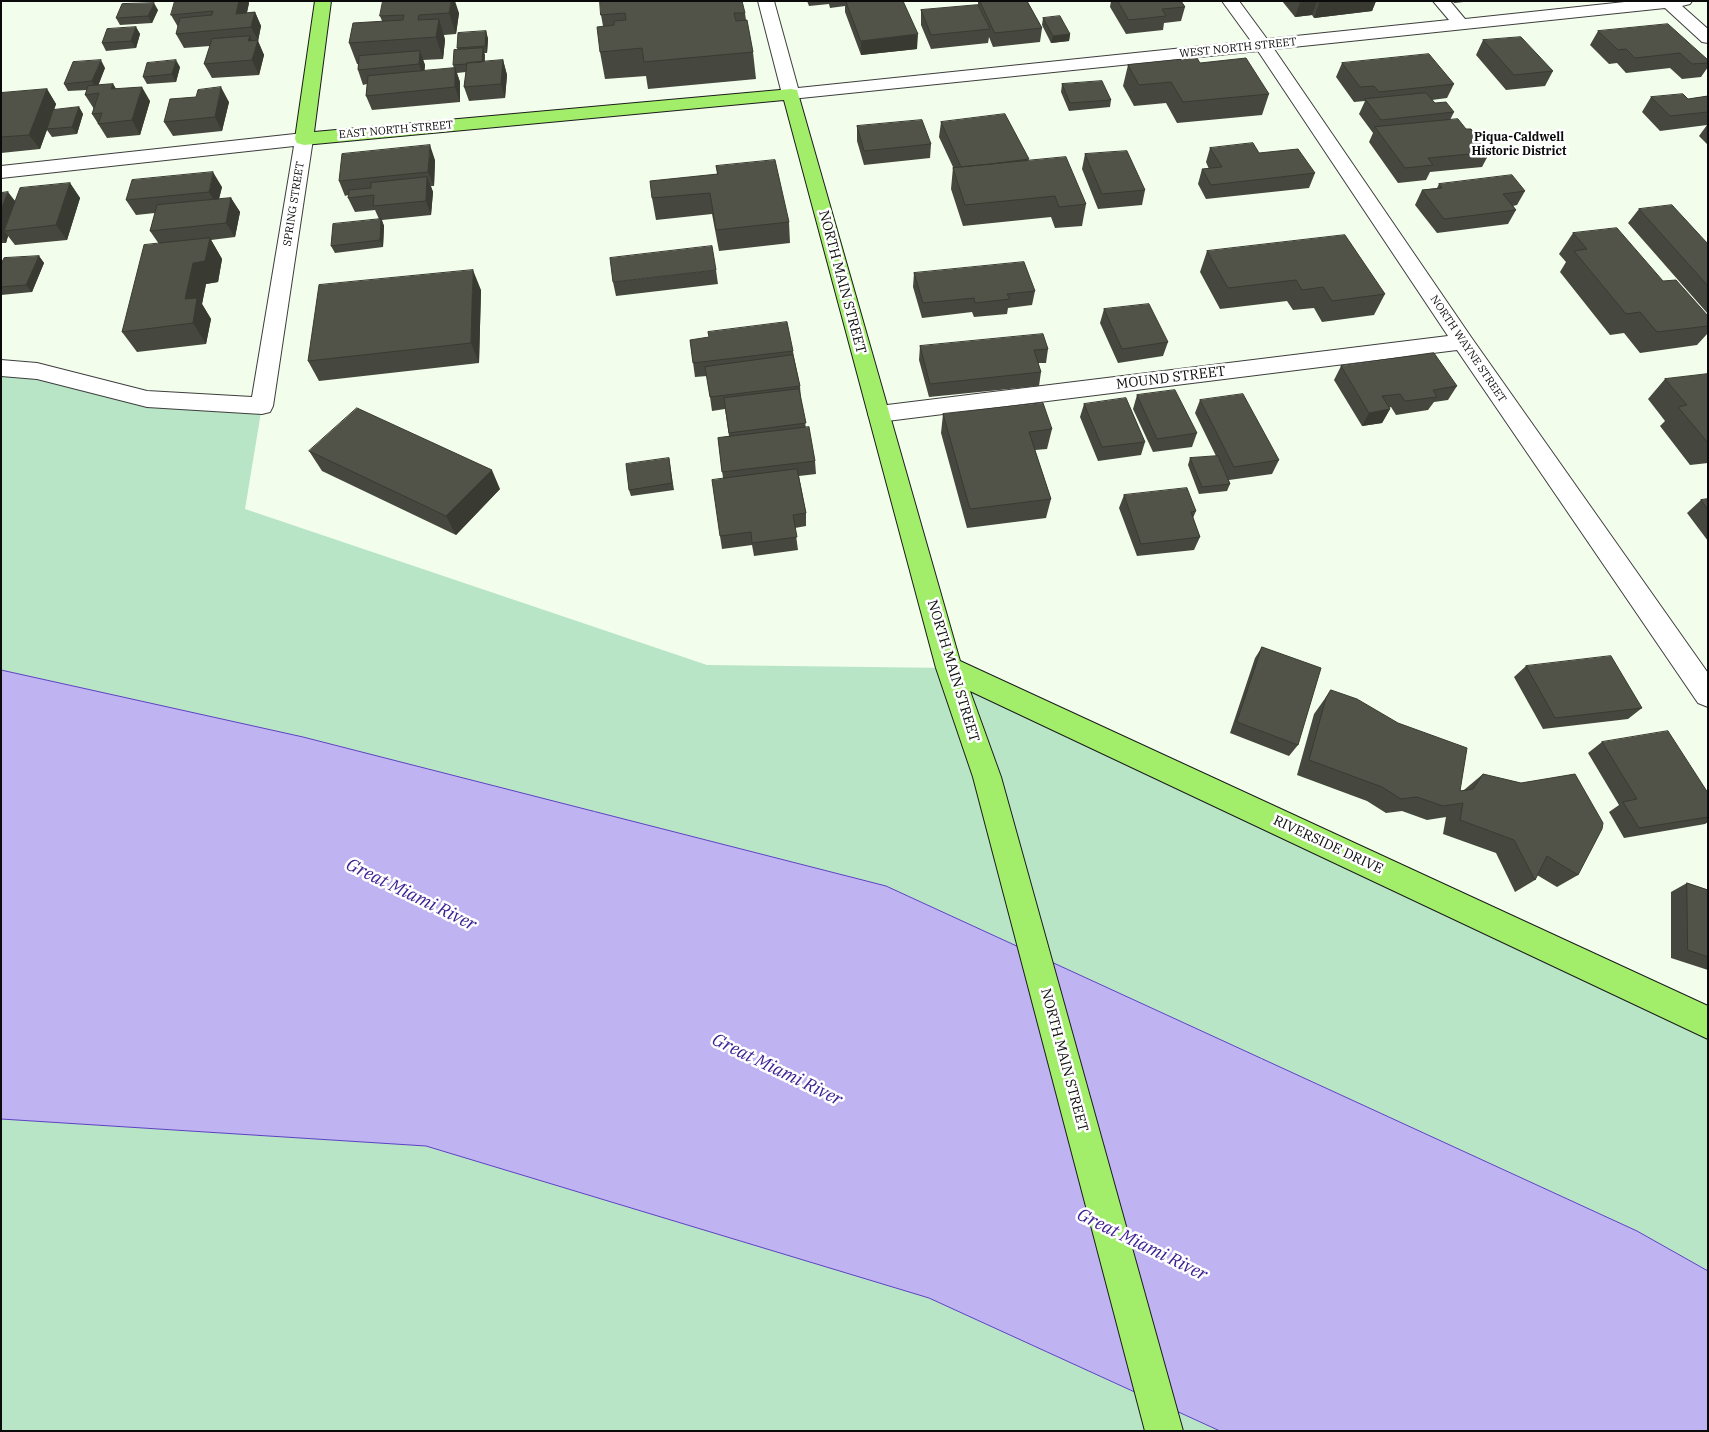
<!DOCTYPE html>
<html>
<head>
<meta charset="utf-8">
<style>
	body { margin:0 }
	#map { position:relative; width:1709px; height:1432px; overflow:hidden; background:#f2feeb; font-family:"IBM Plex Serif",serif }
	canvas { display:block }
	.frame { position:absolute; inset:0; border:2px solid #0b0b0b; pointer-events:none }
</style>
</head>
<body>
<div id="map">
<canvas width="1709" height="1432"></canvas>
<div class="frame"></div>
</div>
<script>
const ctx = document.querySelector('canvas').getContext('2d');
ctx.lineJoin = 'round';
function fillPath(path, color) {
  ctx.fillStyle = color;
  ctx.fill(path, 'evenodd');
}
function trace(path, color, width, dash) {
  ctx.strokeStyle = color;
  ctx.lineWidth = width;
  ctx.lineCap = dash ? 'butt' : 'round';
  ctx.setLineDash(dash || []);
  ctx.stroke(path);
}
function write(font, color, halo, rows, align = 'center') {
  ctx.font = font + ' "IBM Plex Serif",serif';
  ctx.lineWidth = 5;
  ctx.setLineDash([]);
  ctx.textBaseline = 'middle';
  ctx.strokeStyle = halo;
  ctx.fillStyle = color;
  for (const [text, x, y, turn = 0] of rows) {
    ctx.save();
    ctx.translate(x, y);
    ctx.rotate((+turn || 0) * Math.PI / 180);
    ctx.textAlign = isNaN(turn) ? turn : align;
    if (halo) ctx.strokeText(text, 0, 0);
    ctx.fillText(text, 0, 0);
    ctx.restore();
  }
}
fillPath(new Path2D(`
	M1,368L147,399L262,406L245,509L707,665L949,668L1708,1023V1271L1637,1231L886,886L303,737L1,670Z
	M1,1119L426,1146L929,1298L1220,1431H1Z`), '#b7e5c5');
const water = new Path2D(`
	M1,670L303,737L886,886L1637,1231L1708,1271V1431H1220L929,1298L426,1146L1,1119Z`);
fillPath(water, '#bfb3f1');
trace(water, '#5c40c3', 1);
const minor = new Path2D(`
	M758,1H774L798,88L1251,41L1222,1H1239L1267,39L1449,20L1433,1H1450L1465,19L1634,1H1692L1690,4L1682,6L1708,29V43L1702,42L1665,8L1274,49L1471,337L1708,673V707L1698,703L1457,350L879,422L871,420L868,414L871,408L879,406L1448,336L1258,51L791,99L785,98L782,94Z
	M304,133L311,135L313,139L273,406L270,412L262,414L147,407L37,379L1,376V360L37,363L147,391L252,397L294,146L1,178V166Z`);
const major = new Path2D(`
	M315,1H331L314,132L791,89L797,90L960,661L1708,1006V1039L970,691L1001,777L1183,1431H1145L973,777L936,668L784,100L304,145L297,143L295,139Z`);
trace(minor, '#3e3e3e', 2);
trace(major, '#1c1c1c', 2);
fillPath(minor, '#fff');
fillPath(major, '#a2ee6a');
fillPath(new Path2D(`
	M175,1H248L249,3L247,13L255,12L261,26L258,41L264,55L259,75L212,78L204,64L210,46L184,48L176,34L178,27L171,15Z
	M383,1L459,13L456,34L444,35L445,40L443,59L423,60L425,65L424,71L454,68L453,65L458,50L457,48L486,31L488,39L487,53H484L485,62L503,60L507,75L505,98L469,101L464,87L466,72L457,73L460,82V102L372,110L366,96L367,84L363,85L358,70V64H357L349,43L382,21L380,16Z
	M600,1L745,13L746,20L753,52L756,79L648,89L646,76L605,79L600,52L603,26L601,15Z
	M807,1H903L917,49L861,55L845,12V6L830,8L829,4L809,6Z
	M978,1H1027L1042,28L1040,42L993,47L989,37L988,43L931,49L921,25V10L978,5Z
	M1111,1H1181L1185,7L1181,21L1164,23L1163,30L1126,34L1110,7Z
	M1282,1H1376L1372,11L1314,18L1312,15L1295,17Z
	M1453,1H1473L1454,3Z
	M158,10L152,23L120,25L116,18Z
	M1043,18L1070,34L1069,41L1051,43L1042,25Z
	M136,27L140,34L136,48L106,51L102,43Z
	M1598,31L1708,60V67L1701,77L1682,79L1670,68L1626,73L1617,63L1609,64L1590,45Z
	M1483,40L1553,71L1545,86L1506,90L1476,55Z
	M1200,63L1269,94L1262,115L1177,123L1166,103L1134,106L1123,86L1128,65Z
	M1342,63L1454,84L1447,98L1432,100L1435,103L1454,112L1450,120L1466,129L1490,152L1482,167L1430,172L1426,180L1398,183L1369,142L1373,133L1359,114L1365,101L1354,102L1336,77Z
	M180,67L176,82L147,84L143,77Z
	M105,68L98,85L113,84L116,89L150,101L140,135L107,138L92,114L94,109L85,95L87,90L68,91L64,84Z
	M1062,84L1111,100L1110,107L1069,111L1061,92Z
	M47,89L56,104L54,110L79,107L83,114L77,134L52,137L47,130L40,149L1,153V93Z
	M1708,96V145L1699,136L1707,125L1660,131L1642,112L1651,97L1688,99Z
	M196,97L229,102L222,131L173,136L164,122Z
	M941,122L1029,159L1028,160L1086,204L1082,226L1055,228L1051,217L963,226L951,189L953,167L939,137Z
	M857,126L931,144L930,158L864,165L857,141Z
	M1210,148L1259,153L1315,173L1309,188L1206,199L1198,184L1202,169H1209L1206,162Z
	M1085,154L1145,190L1142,205L1098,209L1082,169Z
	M435,160L434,186H431L433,192L431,215L382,220L384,226L383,247L335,253L331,246L379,219L375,210L355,212L348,198V195L345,196L339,181Z
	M716,166L789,222L790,243L719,251L712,214L656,220L652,198L717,174Z
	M70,183L80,198L67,240L15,245L8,236L6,243H1V193L15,201Z
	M1439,184L1525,191L1517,205L1513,206L1516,210L1508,224L1437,233L1415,205L1422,190L1437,188Z
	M222,187L219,199L231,198L240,212L235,237L211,240L222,259L218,282L206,284L202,304L211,319L206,344L137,352L122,332L159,244L150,231L155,213L136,215L126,200Z
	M1639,209L1708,244V314L1628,223Z
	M1573,233L1663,281L1708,316V333L1697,345L1640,353L1624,333L1610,335L1560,272L1566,262L1559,254Z
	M1207,251L1385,294L1374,315L1322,322L1314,308L1293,310L1287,301L1220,309L1200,272Z
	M39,256L44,263L32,292L1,295V264Z
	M716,270L718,284L616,296L613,282Z
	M914,273L1035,291L1032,305L1008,308L1007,314L974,317L972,312L922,318L913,287Z
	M481,290L479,363L319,381L308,361Z
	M1104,309L1168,342L1163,356L1118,363L1100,323Z
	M690,340L793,351L794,357L800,386L801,399L806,428L815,461L816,474L799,476L806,513V526L795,528L798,550L754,556L752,545L722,549L720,536L723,478L718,438L729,436L725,409L712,411L707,376L695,377Z
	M920,346L1048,349L1046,363H1038L1041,372L1039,386L929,397L919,360Z
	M1341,366L1457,386L1448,400L1434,402L1428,410L1396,415L1391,407L1389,408L1390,409L1382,423L1362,426L1334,380Z
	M1708,374V463L1690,465L1660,426L1665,421L1648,399L1665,379Z
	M1137,395L1197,433L1192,447L1153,452L1133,409Z
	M1200,400L1279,460L1272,474L1229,480L1230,484L1227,491L1199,494L1188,465L1190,458L1216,456L1195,413Z
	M1084,404L1145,442L1141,455L1098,461L1080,417Z
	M943,414L1052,429L1047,449L1035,450L1051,499L1046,518L967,528L941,433Z
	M309,451L500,489L456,535L322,471Z
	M669,458L674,490L631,496L629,490Z
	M1124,495L1196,511L1193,518L1200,537L1194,550L1137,556L1119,508Z
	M1708,499V541L1687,513L1701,500Z
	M1262,647L1298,745L1289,756L1230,733L1255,658Z
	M1526,666L1642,708L1628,719L1543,729L1514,677Z
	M1331,690L1460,791L1464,790L1483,774L1578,875L1557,887L1537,875L1535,880L1515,892L1496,853L1443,834L1446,817L1427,820L1402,811L1386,813L1367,801L1297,775L1314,714Z
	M1602,742L1708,793V822L1705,824L1624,838L1609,812L1619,805L1588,753Z
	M1687,883L1708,890V970L1671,958V892Z`), '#46473e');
fillPath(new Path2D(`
	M239,1H248L249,3L243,28L236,14Z
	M451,1H455L459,13L456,34L449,13Z
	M1313,1H1317L1312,15L1295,17L1300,3Z
	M1336,1H1376L1372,11L1314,18L1319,3Z
	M154,3L158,10L152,23L148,16Z
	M255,12L261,26L258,41L264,55L259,75L252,60L248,41L250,36L255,48L258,40L251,27Z
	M439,19L445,40L443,59L436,37Z
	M136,27L140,34L136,48L131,41Z
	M486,31L488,39L487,53L485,46Z
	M918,34L917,49L861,55V41Z
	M1070,34L1069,41L1051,43L1053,36Z
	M483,48L485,55L484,70L482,63Z
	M420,51L425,65L424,79L419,64Z
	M101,60L105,68L97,89L92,81Z
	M176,60L180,67L176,82L172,74Z
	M503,60L507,75L505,98L501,84Z
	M455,68L460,82V102L455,87Z
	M113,84L122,98L111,89Z
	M142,87L150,101L140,135L132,120Z
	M221,87L229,102L222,131L215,117Z
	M47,89L56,104L40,149L29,135Z
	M79,107L83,114L77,134L72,127Z
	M430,145L435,160L434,186L428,172Z
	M213,172L222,187L217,206L209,192Z
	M427,177L433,192L431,215L426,201Z
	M70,183L80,198L67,240L56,225Z
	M8,192L19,206L4,231L8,236L6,243L1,237V210Z
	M231,198L240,212L235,237L226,223Z
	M381,219L384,226L383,247L380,240Z
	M210,238L222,259L218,282L206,284L202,304L211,319L206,344L193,323L185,299L193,263Z
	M39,256L44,263L32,292L26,285Z
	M473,270L481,290L479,363L471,343Z
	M1390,409L1382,423L1362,426L1369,413Z
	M492,470L500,489L456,535L446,516Z`), '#393a32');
const building = new Path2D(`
	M175,1H239L236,14L255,12L251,27L176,34L180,18L212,15L213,11L171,15Z
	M383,1H451L449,13L419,15L418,20L439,19L436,37L349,43L353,23L403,20L404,15L380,16Z
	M600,1H742L745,13H734L736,21L747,20L753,52L644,62L642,48L600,52L597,27L614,25V21L626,20L625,13L601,15Z
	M846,1H903L918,34L861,41Z
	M980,1H1027L1042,28L995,33Z
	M1118,1H1181L1185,7L1162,9L1166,16L1129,20Z
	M1299,1H1313L1300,3Z
	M1318,1H1336L1319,3Z
	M154,3L148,16L116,18L122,4Z
	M978,5L990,29L931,35L921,10Z
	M1060,16L1070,34L1053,36L1043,18Z
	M1668,24L1708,60V63L1692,64L1680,53L1635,58L1626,49L1618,50L1598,31Z
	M136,27L131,41L102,43L107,29Z
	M486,31L485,46L457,48L458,33Z
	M250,36L248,41L258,40L252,60L204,64L212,39Z
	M1521,37L1553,71L1514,75L1483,40Z
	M483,48L482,62L467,63L466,64L453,65L454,50Z
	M420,51L419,64L358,70L359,56Z
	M1429,54L1454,84L1379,92L1374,86L1360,87L1342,63Z
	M1197,58L1200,63L1246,58L1269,94L1183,102L1171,82L1139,85L1128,65Z
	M101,60L92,81L64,84L73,62Z
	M176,60L172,74L143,77L147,63Z
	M503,60L501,84L464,87L467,63Z
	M455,68V87L366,96L368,76Z
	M1102,81L1111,100L1070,103L1062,84Z
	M113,84L111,89L142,87L132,120L98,124L102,113L92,114L99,93L85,95L88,86Z
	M221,87L215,117L164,122L170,99L196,97L198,90Z
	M47,89L29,135L1,137V93Z
	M1426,93L1435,103L1446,102L1454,112L1381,120L1365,99Z
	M1683,94L1688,99L1708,96V112L1670,116L1651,97Z
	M79,107L72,127L47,129L53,110Z
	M1005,114L1029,159L991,164L961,167L941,122Z
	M1458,119L1466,129H1471L1490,152L1428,158L1433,165L1405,168L1375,127Z
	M922,120L931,144L864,151L857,126Z
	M1253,143L1259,153L1298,149L1315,173L1211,185L1202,169L1222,167L1210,148Z
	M430,145L428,172L339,181L342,154Z
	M1127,151L1145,190L1102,194L1085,154Z
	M1066,157L1086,204L1059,207L1055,196L965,205L953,168Z
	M775,160L789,222L716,230L710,193L652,198L650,181L718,174L716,166Z
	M213,172L209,192L126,200L132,180Z
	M1512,175L1525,191L1503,194L1516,210L1444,219L1422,190L1442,188L1439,184Z
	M427,177L426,201L373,206L374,195L348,198L349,190L371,188V183Z
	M70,183L56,225L4,231L20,188Z
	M8,192L1,210V193Z
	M231,198L226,223L150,231L157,205Z
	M1672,205L1708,244V286L1639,209Z
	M381,219L380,240L331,246L333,224Z
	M1617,228L1663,281L1676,280L1708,316V326L1657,332L1640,312L1626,314L1574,251L1587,249L1573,233Z
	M1345,235L1385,294L1332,301L1323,287L1302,290L1296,280L1228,288L1207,251Z
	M210,238L205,261L193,263L185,299L197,298L193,323L122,332L144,245Z
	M712,246L716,270L613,282L610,258Z
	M39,256L26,285L1,287V264L4,258Z
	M1024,262L1035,291L1007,294L1010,299L975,303L974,298L923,303L914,273Z
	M473,270L471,343L308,361L319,285Z
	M1149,304L1168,342L1122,349L1104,309Z
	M787,322L793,351L693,363L690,340L709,337L708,332Z
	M1043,334L1048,349L1034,350L1041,372L930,384L920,346Z
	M1434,353L1457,386L1433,390L1437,397L1405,401L1400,394L1382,396L1390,409L1369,413L1341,366Z
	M793,355L800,386L710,397L705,367Z
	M1708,374V443L1678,407L1687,405L1665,379Z
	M799,389L806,423L729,433L724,398Z
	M1175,390L1197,433L1157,439L1137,395Z
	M1243,394L1279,460L1234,467L1200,400Z
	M1126,398L1145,442L1102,447L1084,404Z
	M1043,403L1052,429L1029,432L1051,499L970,509L943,414Z
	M357,408L492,470L446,516L309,451Z
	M809,427L815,461L722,472L718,438Z
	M1218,456L1230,484L1202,487L1190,458Z
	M669,458L672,483L629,490L626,464Z
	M797,469L806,513L793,515L797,537L752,543L751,532L720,536L712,480Z
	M1187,488L1196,511L1191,512L1200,537L1141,544L1124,495Z
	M1708,499V510L1701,500Z
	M1262,647L1321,668L1298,745L1237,722Z
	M1611,656L1642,708L1555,718L1526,666Z
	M1331,690L1357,699L1398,723L1467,748L1460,791L1473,789L1483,774L1521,783L1575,774L1603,823L1602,829L1578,875L1547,856L1535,880L1514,840L1460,820L1463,803L1443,806L1417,797L1401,799L1382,787L1309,760L1326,698Z
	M1668,731L1708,793V817L1639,828L1623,802L1637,799L1602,742Z
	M1687,883L1708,890V957L1688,950Z`);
fillPath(building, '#515348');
trace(building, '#393a32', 1);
write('11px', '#0b0b0b', '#fff', [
	["WEST NORTH STREET",1238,48,-6],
	["EAST NORTH STREET",396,130,-5],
	["SPRING STREET",294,204,-81],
	["NORTH WAYNE STREET",1468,349,56]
]);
write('bold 12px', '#0b0b0b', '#fff', [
	["Piqua-Caldwell",1519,138],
	["Historic District",1519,152]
]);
write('14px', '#0b0b0b', '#fff', [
	["NORTH MAIN STREET",842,282,75],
	["MOUND STREET",1171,378,-7],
	["NORTH MAIN STREET",953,671,73],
	["RIVERSIDE DRIVE",1328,845,25],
	["NORTH MAIN STREET",1064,1060,75]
]);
write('italic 18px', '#3c1e93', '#fff', [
	["Great Miami River",411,895,26],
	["Great Miami River",777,1070,26],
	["Great Miami River",1142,1245,26]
]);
</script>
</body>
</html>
